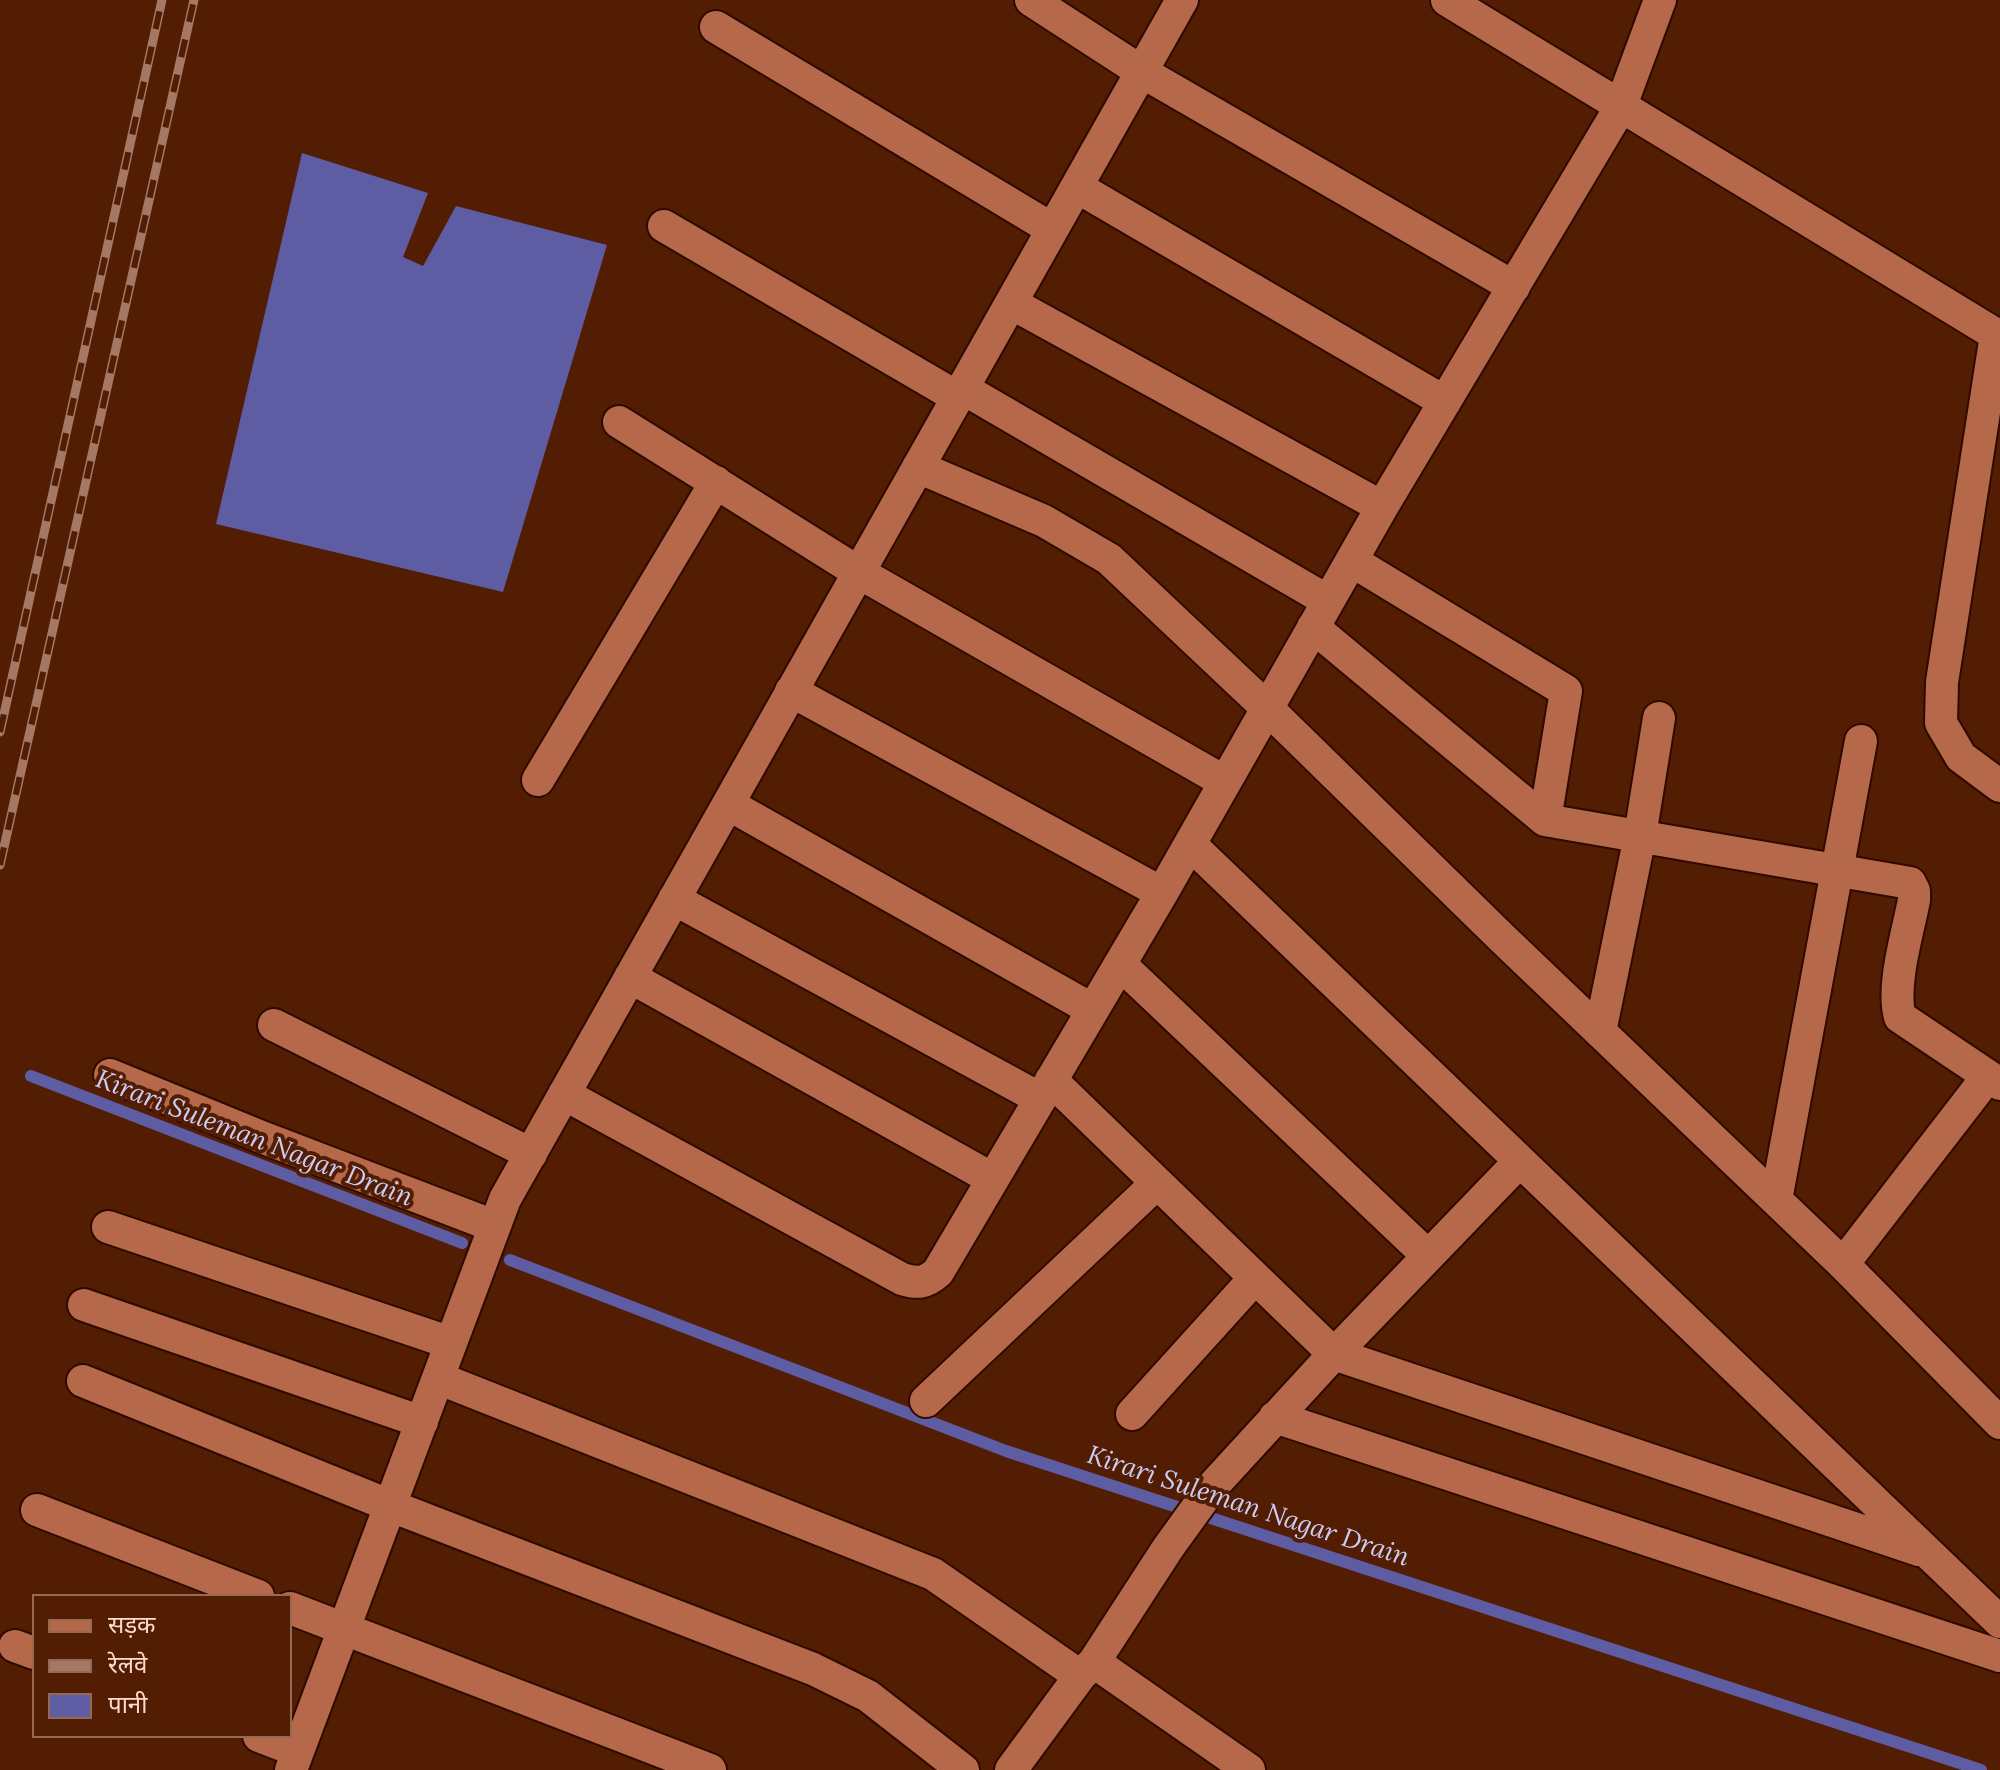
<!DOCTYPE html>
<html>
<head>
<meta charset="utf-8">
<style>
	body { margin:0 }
	#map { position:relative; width:2000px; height:1770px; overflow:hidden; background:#521d03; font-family:Lora,"Noto Sans Devanagari",serif }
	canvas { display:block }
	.legend { position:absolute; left:32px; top:1594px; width:260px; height:144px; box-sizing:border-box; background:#521d03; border:2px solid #966953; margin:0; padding:10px 14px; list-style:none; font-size:24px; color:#fddacc }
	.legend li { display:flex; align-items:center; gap:16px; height:40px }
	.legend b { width:40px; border:2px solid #966953 }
</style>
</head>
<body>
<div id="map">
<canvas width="2000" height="1770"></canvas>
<ul class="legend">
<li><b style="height:10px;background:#b6694a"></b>सड़क</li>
<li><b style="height:10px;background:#a47864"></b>रेलवे</li>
<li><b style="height:22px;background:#5e5ca3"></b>पानी</li>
</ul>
</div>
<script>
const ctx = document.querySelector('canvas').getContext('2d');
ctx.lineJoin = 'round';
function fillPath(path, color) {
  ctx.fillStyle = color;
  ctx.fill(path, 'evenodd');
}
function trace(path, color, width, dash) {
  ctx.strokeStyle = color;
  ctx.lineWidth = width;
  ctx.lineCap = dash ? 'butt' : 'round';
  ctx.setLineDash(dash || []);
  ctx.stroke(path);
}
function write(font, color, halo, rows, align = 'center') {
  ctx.font = font + ' Lora,serif';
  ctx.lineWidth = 8;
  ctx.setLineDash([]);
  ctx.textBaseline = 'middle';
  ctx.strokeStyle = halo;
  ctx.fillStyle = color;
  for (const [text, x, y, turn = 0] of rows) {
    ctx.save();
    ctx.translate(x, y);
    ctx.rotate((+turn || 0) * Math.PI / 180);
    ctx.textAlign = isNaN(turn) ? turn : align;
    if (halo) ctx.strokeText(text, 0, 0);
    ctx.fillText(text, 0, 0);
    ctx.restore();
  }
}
fillPath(new Path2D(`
	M302,153L428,193L403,257L423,266L456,206L607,245L503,592L216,524Z`), '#5e5ca3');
trace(new Path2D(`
	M31,1076L462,1243
	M510,1260L1006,1451L1981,1770`), '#5e5ca3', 12);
const minor = new Path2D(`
	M1031,0L1142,72L1514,287
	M1447,0L2000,337
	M716,27L1052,229
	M1077,187L1445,402
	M664,226L957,397
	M1011,303L1382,507
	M1996,335L1942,682L1941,723L1961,757L2000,786
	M962,388L1328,601
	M619,422L858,572L1225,782
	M918,467L1044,521L1109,559L1267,708L1501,937L1843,1264L2000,1423
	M1352,561L1566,691L1545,820
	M1313,627L1545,820L1910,883L1914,891V900C1908,932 1891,986 1900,1017L2000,1084
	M791,691L1162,893
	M538,780L716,482
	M728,804L1093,1010
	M1190,844L2000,1622
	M674,899L1039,1098
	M1120,964L1428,1256
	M630,977L991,1178
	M274,1025L531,1154
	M1600,1032L1640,836L1659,718
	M110,1075L264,1138L494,1226
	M1051,1080L1334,1354L1919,1550
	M564,1094L902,1279C917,1284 926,1283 938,1272L1162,893L1382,507L1620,108L1660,0
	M1776,1200L1861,741
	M108,1227L451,1343
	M1843,1264L1988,1076
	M84,1305L422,1422
	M438,1378L933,1574L1080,1676
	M83,1381L391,1506L813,1669L868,1696L963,1770
	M926,1401L1157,1183
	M1132,1414L1255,1278
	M1275,1417L2000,1656
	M37,1510L258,1596
	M290,1608L710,1770
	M15,1646L34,1653
	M1094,1662L1249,1770
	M259,1736L298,1751
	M291,1770L505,1199L1182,0
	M1011,1770L1080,1676L1094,1662L1168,1548L1212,1487L1334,1354L1520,1161`);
trace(minor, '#2f0a00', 36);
trace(minor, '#b6694a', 32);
const rail = new Path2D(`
	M0,732L162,0
	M0,865L194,0`);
trace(rail, '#a47864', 9);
trace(rail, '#521d03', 6, [18]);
write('italic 26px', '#cbcdf6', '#521d03', [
	["Kirari Suleman Nagar Drain",254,1139,21],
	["Kirari Suleman Nagar Drain",1248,1507,18]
]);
</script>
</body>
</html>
